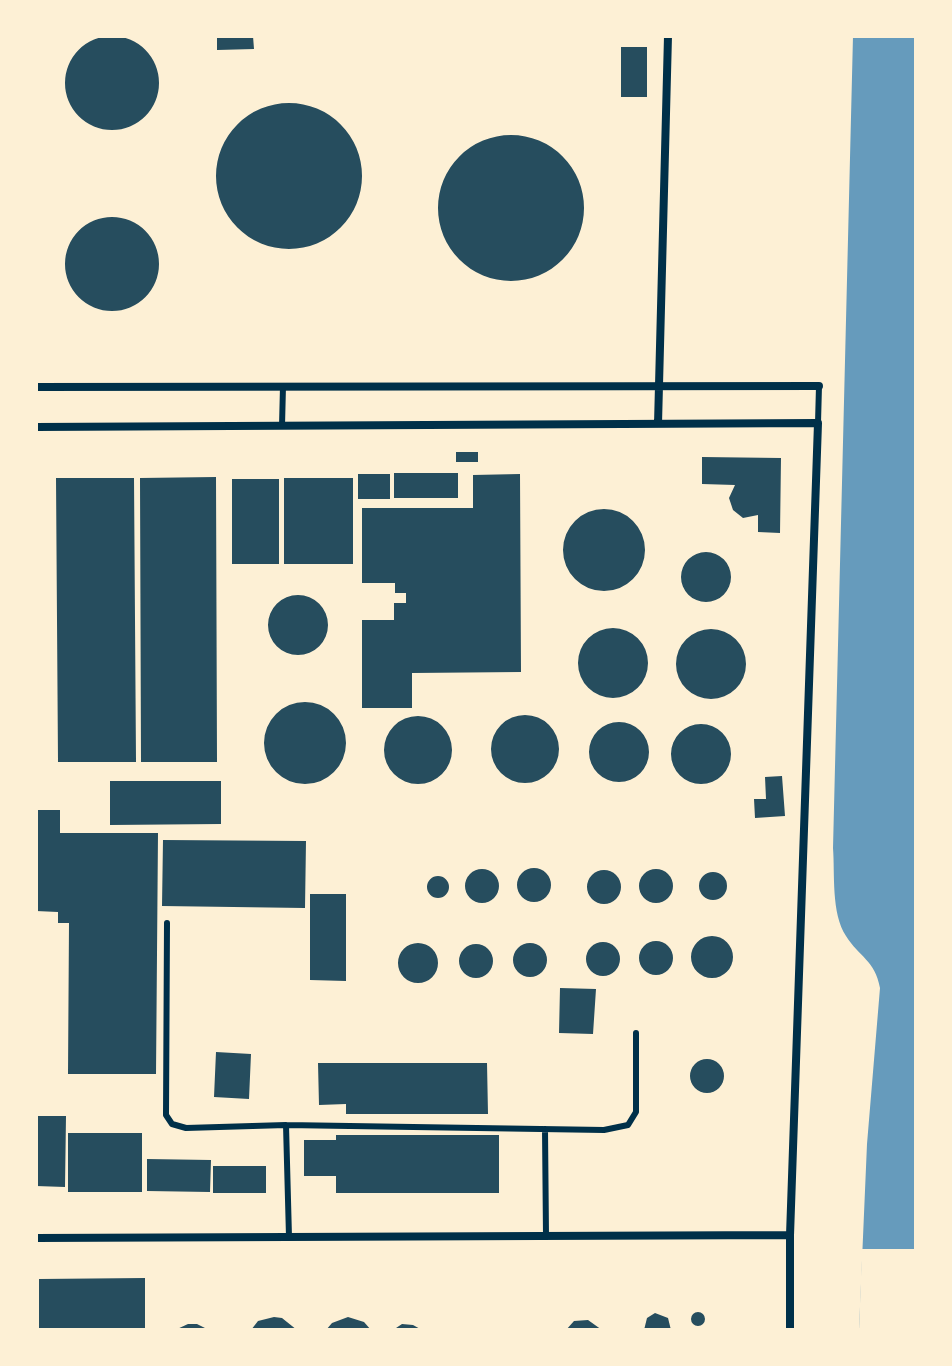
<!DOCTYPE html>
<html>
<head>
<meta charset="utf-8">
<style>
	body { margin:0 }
	#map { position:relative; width:952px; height:1366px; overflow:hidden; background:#fdf0d5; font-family:Signika,sans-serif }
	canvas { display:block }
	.frame { position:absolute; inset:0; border:38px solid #fdf0d5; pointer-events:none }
</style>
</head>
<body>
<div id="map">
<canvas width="952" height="1366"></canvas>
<div class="frame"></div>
</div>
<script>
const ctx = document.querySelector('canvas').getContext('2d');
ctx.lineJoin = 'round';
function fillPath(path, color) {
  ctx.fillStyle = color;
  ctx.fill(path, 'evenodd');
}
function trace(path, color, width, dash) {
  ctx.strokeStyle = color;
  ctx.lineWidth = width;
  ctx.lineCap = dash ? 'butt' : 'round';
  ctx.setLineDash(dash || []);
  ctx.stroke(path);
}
fillPath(new Path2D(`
	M853,36H916V1330H859L867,1144L880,988C875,960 859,957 846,936C831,913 835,874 833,848Z`), '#669bbc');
fillPath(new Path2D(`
	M862,1249H916V1330H859Z`), '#fdf0d5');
fillPath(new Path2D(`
	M217,36H253L254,49L217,50Z
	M65 83a47 47 0 1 1 94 0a47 47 0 1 1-94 0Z
	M621,47H647V97H621Z
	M216 176a73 73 0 1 1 146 0a73 73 0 1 1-146 0Z
	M438 208a73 73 0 1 1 146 0a73 73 0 1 1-146 0Z
	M65 264a47 47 0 1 1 94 0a47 47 0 1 1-94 0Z
	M456,452H478V462H456Z
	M702,457L781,458L780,533L758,532V515L743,518L733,510L729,498L735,485L702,484Z
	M394,473H458V498H394Z
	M358,474H390V499H358Z
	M520,474L521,672L412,673V708H362V620H394V603H406V593H395V583H362V508H473V475Z
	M216,477L217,762H141L140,478Z
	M56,478H134L136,762H58Z
	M284,478H353V564H284Z
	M232,479H279V564H232Z
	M563 550a41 41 0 1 1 82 0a41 41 0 1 1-82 0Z
	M681 577a25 25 0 1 1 50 0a25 25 0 1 1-50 0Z
	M268 625a30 30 0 1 1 60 0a30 30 0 1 1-60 0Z
	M578 663a35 35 0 1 1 70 0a35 35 0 1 1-70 0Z
	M676 664a35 35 0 1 1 70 0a35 35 0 1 1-70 0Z
	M264 743a41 41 0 1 1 82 0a41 41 0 1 1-82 0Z
	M491 749a34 34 0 1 1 68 0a34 34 0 1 1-68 0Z
	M384 750a34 34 0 1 1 68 0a34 34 0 1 1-68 0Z
	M589 752a30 30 0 1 1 60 0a30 30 0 1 1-60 0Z
	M671 754a30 30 0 1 1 60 0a30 30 0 1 1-60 0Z
	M782,776L785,816L755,818L754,799H766L765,777Z
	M110,781H221V824L110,825Z
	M36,810H60V833H158L156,1074H68L69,923H58V912L36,911Z
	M163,840L306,841L305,908L162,906Z
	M517 885a17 17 0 1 1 34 0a17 17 0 1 1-34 0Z
	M639 886a17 17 0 1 1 34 0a17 17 0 1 1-34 0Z
	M465 886a17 17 0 1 1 34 0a17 17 0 1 1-34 0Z
	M587 887a17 17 0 1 1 34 0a17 17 0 1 1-34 0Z
	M699 886a14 14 0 1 1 28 0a14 14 0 1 1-28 0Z
	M427 887a11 11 0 1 1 22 0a11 11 0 1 1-22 0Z
	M310,894H346V981L310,980Z
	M691 957a21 21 0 1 1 42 0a21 21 0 1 1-42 0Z
	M639 958a17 17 0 1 1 34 0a17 17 0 1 1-34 0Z
	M586 959a17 17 0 1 1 34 0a17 17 0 1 1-34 0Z
	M513 960a17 17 0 1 1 34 0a17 17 0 1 1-34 0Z
	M398 963a20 20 0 1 1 40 0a20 20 0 1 1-40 0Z
	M459 961a17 17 0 1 1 34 0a17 17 0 1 1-34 0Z
	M560,988L596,989L593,1034L559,1033Z
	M216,1052L251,1054L249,1099L214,1097Z
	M690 1076a17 17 0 1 1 34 0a17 17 0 1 1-34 0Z
	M318,1063H487L488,1114H346V1104L319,1105Z
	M36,1116H66L65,1187L36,1186Z
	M68,1133H142V1192H68Z
	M336,1135H499V1193H336V1176H304V1140H336Z
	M147,1159L211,1160L210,1192L147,1191Z
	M213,1166H266V1193H213Z
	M145,1278V1330H39V1279Z
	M691 1319a7 7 0 1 1 14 0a7 7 0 1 1-14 0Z
	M655,1313L668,1318L671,1330H644L647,1318Z
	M274,1317L282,1318L297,1330H251L258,1321Z
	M348,1317L364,1322L371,1330H326L332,1323Z
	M588,1320L602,1330H566L574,1321Z
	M188,1324H197L209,1330H175Z
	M402,1324L413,1325L422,1330H393Z`), '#264d5e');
trace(new Path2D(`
	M818,423L819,386
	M282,426L283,386
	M167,923L166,1115L172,1124L186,1128L286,1125L604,1130L628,1125L636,1112V1033
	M286,1125L289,1237
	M545,1129L546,1236`), '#003049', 6);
trace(new Path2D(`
	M36,387L819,386
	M658,424L668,36
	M36,427L818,423L790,1235V1330
	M36,1238L790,1235`), '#003049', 8);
</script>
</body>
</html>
